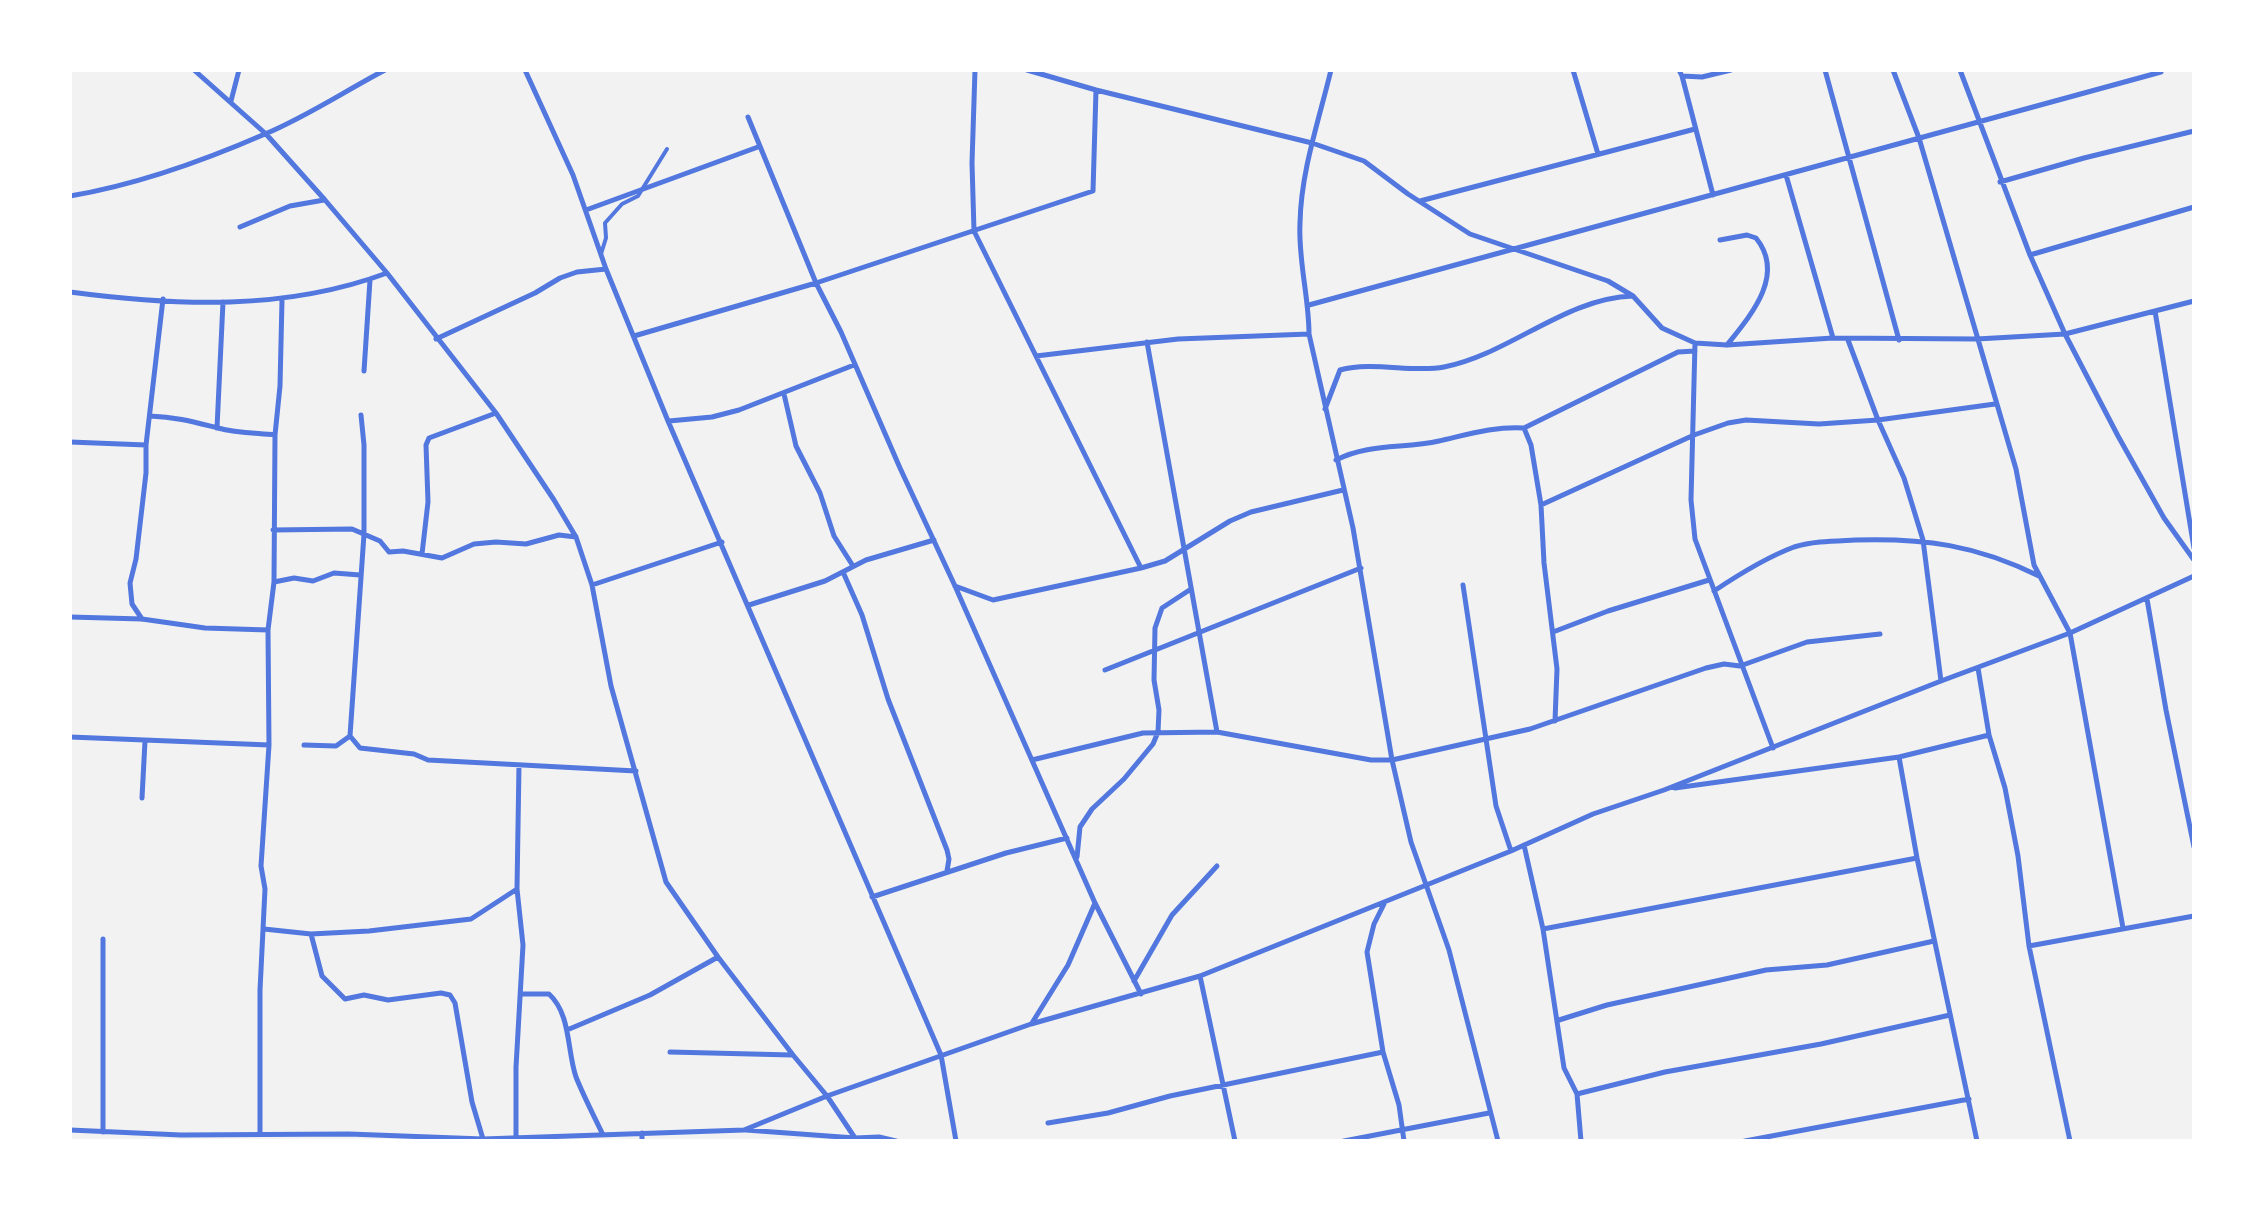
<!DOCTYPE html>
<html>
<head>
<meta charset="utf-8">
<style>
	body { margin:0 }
	#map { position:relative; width:2264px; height:1211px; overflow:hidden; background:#f2f2f2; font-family:"Public Sans",sans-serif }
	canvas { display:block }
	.frame { position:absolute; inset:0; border:72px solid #fff; pointer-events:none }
</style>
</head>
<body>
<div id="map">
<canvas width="2264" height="1211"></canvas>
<div class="frame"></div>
</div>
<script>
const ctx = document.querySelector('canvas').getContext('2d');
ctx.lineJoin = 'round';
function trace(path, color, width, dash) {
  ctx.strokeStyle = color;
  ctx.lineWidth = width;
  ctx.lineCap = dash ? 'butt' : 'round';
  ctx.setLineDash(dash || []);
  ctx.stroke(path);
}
trace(new Path2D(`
	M601,254L606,238L605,223L622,204L638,196L667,149`), '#5277de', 4);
trace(new Path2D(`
	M194,70L266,134L325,200L387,273L496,413L554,500L576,537L592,585L611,686L666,882L718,957L793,1055L827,1096L855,1138
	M525,70L573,175L606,269L668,421L941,1055L956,1141
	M975,70L972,163L974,231L1141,568
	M1027,70L1096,90L1312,143L1364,161L1408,194L1470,234L1608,281L1633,296L1662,328L1695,343L1727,345L1833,338L1977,339L2065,334L2194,301
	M1331,70C1319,120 1301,171 1300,223C1298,260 1309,297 1309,334L1353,528L1392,760L1411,842L1449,950L1498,1141
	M1573,70L1598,154
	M1679,70L1682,76L1702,77L1731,70
	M1825,70L1899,340
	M1893,70L1919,138L2016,469L2034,565L2070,633L2123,928
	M1960,70L2030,255L2065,334L2118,436L2164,518L2194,560
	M1682,76L1713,195
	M231,101L239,70
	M748,117L816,283L841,332L900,468L955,586L1095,903L1141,994
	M1786,175L1833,338
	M2000,182L2084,158L2194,131
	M70,196C136,185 203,161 265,134C306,117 345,91 385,70
	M1420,201L1695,129
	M586,210L758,147
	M240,227L290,206L324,200
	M1720,240L1747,235L1756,238C1786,275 1751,315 1727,345
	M2030,255L2194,207
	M70,292C176,306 285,311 387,273
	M1309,305L2161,72
	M2155,311L2194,548
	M634,336L816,283L1093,191L1096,90
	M436,339L535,293L560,278L577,272L606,269
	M1848,340L1878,420L1904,478L1923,540L1941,681
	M1147,342L1217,732
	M1695,343L1691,500L1695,539L1773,748
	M1036,356L1178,339L1309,334
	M364,371L370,280
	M784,394L796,446L820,493L834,536L853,566
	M1325,409L1340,370C1373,361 1413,373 1444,367C1510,354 1565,298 1633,296
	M150,416C177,417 194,422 218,428C236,433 256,433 275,435
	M669,421L712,417L739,410L854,365
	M217,428L223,302
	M70,442L146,445
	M1336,460C1369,443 1404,449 1439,441C1466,435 1495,426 1524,428
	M1541,505L1694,435L1728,423L1746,420L1819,424L1878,420L1995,404
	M273,530L352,529L380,541L389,552L403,551L442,558L474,544L496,542L526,544L559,535L576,537
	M422,554L428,502L426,445L429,438L496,413
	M843,572L862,615L888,699L947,850L949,859L947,871
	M274,582L294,578L313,581L334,573L360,575
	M592,585L722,542
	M1463,585L1496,806L1511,851
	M955,586L993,600L1141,568L1165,561L1230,521L1251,512L1343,490
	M1714,591C1738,575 1767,557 1794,547C1814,541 1835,541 1855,540C1925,538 1976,545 2039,576
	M2147,599L2166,710L2194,847
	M749,605L825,581L866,560L934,540
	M70,617L142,619L205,628L268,630
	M142,619L132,604L130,583L136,559L146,473V445L163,299
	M1553,632L1608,611L1709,580
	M1978,668L1989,735L2005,788L2018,856L2029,946L2070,1141
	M1105,670L1361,568
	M1555,721L1557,669L1544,563L1541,505L1531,445L1524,428L1678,352L1695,351
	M350,736L360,748L414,754L428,760L636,771
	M70,737L269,745
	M304,745L336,746L350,736L364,534V445L361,415
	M1899,757L1917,858L1977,1141
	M1032,760L1143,733L1217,732L1371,760H1392L1530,729L1706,668L1724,664L1740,666L1807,642L1880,634
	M1675,788L1899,757L1989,735
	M142,798L145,741
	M1524,845L1543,929L1564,1068L1577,1094L1581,1141
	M1077,857L1080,827L1092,809L1124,779L1153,744L1158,732L1159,710L1154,680L1155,628L1162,608L1191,589
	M872,897L1006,853L1067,838
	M1384,904L1374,924L1367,952L1383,1052L1399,1105L1404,1141
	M264,929L311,934L369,931L471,919L517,889
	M1543,929L1917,858
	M311,934L322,976L345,999L364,995L388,1000L441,993L450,995L455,1003L472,1102L483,1139
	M2029,946L2194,916
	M1200,976L1235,1141
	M1134,981L1172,915L1217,866
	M521,994H549C571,1014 567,1051 576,1077C584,1097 594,1116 603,1135
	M1559,1020L1607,1005L1766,970L1827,965L1934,941
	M1032,1023L1068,965L1095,903
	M567,1030L650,995L718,957
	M670,1052L792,1055
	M1577,1094L1665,1072L1821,1044L1950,1015
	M1048,1123L1108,1113L1170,1096L1383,1052
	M70,1130L181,1135L349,1134L483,1139L744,1130L827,1096L1031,1024L1200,976L1511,851L1593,814L1664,790L1941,681L2070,633L2194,576
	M746,1130L855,1138L879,1137L896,1141
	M103,1132V939
	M642,1133V1141
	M260,1134V990L265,889L261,866L269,745L268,630L274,582L275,435L280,386L282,300
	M516,1138V1067L523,945L517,889L519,765
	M1344,1141L1489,1113
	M1745,1141L1969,1099`), '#5277de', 5);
</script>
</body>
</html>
